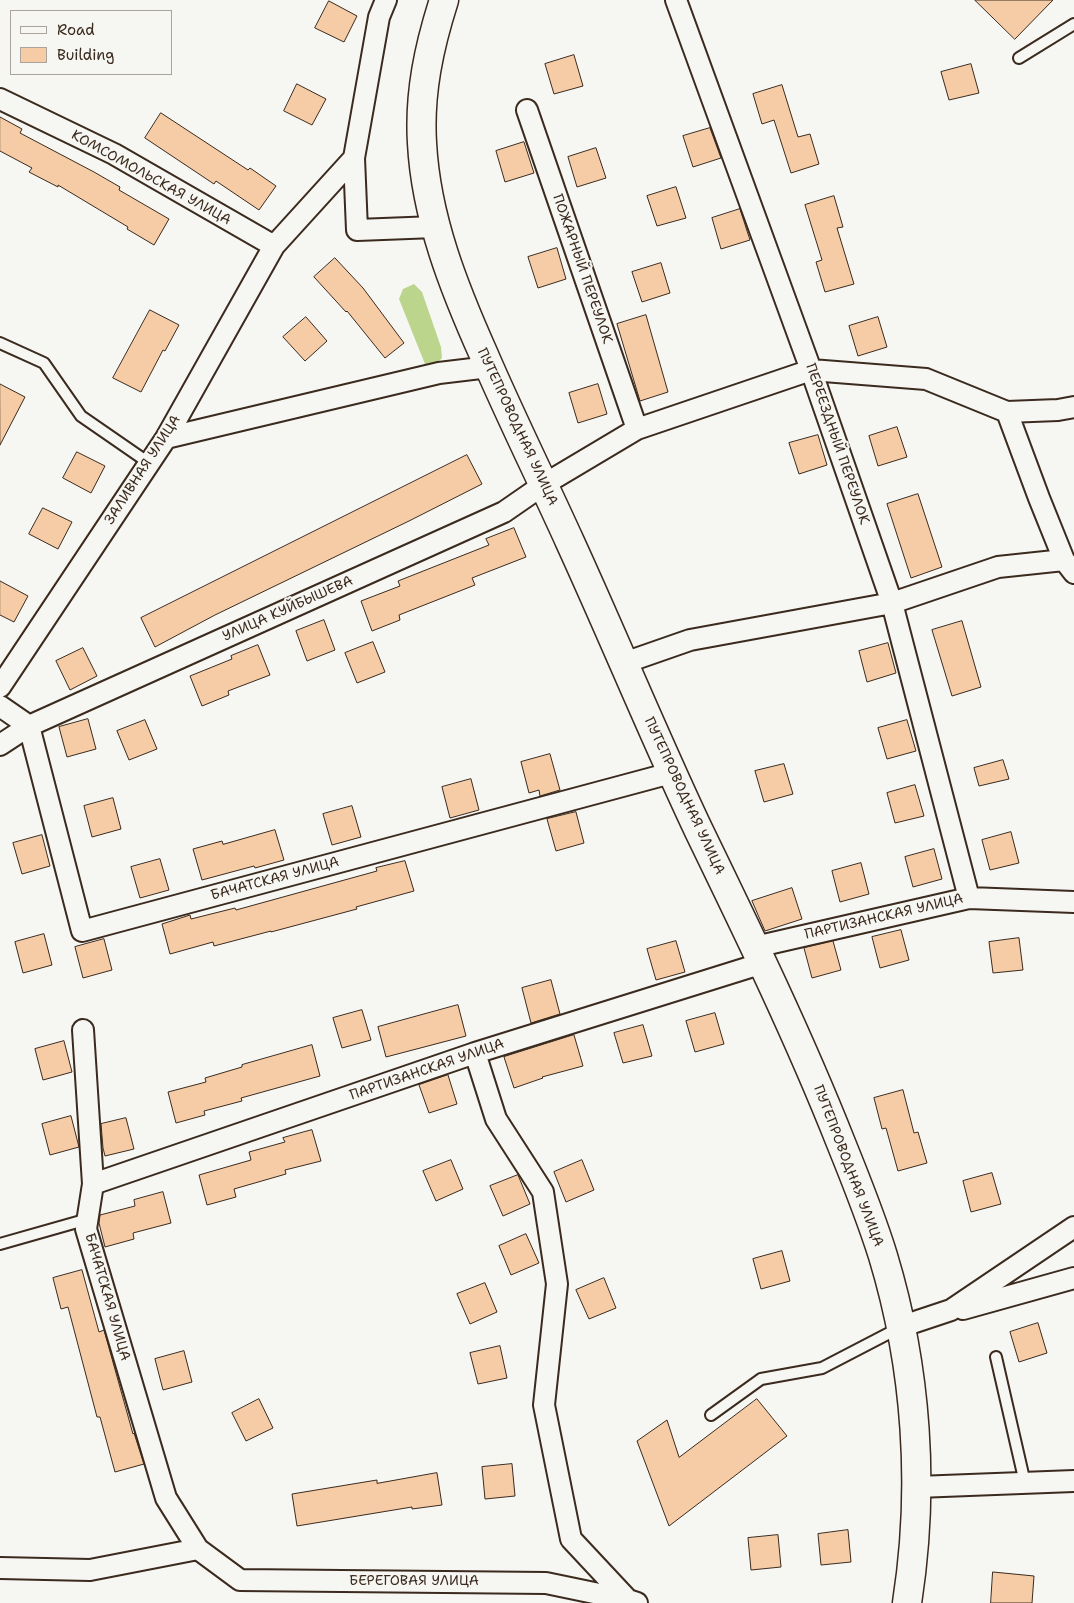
<!DOCTYPE html>
<html>
<head>
<meta charset="utf-8">
<style>
	body { margin:0 }
	#map { position:relative; width:1074px; height:1603px; overflow:hidden; background:#f6f6f2; font-family:"Shantell Sans",sans-serif }
	canvas { display:block }
	.legend { position:absolute; left:10px; top:10px; width:162px; height:65px; box-sizing:border-box; background:#f6f6f2; border:1px solid #aba49d; margin:0; padding:6px 9px; list-style:none; font-size:15px; color:#3b2a1e }
	.legend li { display:flex; align-items:center; gap:10px; height:25px }
	.legend b { width:25px; border:1px solid #aba49d }
</style>
</head>
<body>
<div id="map">
<canvas width="1074" height="1603"></canvas>
<ul class="legend">
<li><b style="height:6px;background:#f6f6f2"></b>Road</li>
<li><b style="height:14px;background:#f5cca5"></b>Building</li>
</ul>
</div>
<script>
const ctx = document.querySelector('canvas').getContext('2d');
ctx.lineJoin = 'round';
function fillPath(path, color) {
  ctx.fillStyle = color;
  ctx.fill(path, 'evenodd');
}
function trace(path, color, width, dash) {
  ctx.strokeStyle = color;
  ctx.lineWidth = width;
  ctx.lineCap = dash ? 'butt' : 'round';
  ctx.setLineDash(dash || []);
  ctx.stroke(path);
}
function write(font, color, halo, rows, align = 'center') {
  ctx.font = font + ' "Shantell Sans",sans-serif';
  ctx.lineWidth = 4;
  ctx.setLineDash([]);
  ctx.textBaseline = 'middle';
  ctx.strokeStyle = halo;
  ctx.fillStyle = color;
  for (const [text, x, y, turn = 0] of rows) {
    ctx.save();
    ctx.translate(x, y);
    ctx.rotate((+turn || 0) * Math.PI / 180);
    ctx.textAlign = isNaN(turn) ? turn : align;
    if (halo) ctx.strokeText(text, 0, 0);
    ctx.fillText(text, 0, 0);
    ctx.restore();
  }
}
fillPath(new Path2D(`
	M414,284L422,292L441,347L442,358L433,367L425,364L399,299L403,289Z`), '#bcd58c');
const building = new Path2D(`
	M975,0H1053L1015,39Z
	M329,1L357,16L344,42L315,28Z
	M574,55L583,86L554,94L545,64Z
	M971,64L979,93L949,100L941,72Z
	M297,84L326,99L312,125L284,111Z
	M782,85L798,137L810,134L819,164L791,173L774,120L762,124L753,94Z
	M161,113L248,170L250,168L276,186L259,210L216,181L214,184L145,138Z
	M0,117L22,129L20,133L94,172L120,187L119,190L169,219L154,245L127,229L128,227L58,185V187L29,172L32,168L0,151Z
	M710,128L721,158L693,167L683,136Z
	M524,142L534,173L505,182L496,151Z
	M596,148L606,178L577,187L568,157Z
	M676,187L686,218L657,226L647,196Z
	M834,196L843,227L837,228L854,284L825,292L816,262L822,260L805,205Z
	M740,209L750,240L721,249L712,218Z
	M557,248L566,279L538,288L528,257Z
	M335,258L363,288L404,343L385,358L347,311L346,312L314,277Z
	M661,263L670,293L642,302L632,272Z
	M150,310L179,325L165,351L163,350L141,392L113,378Z
	M646,315L668,392L640,401L617,324Z
	M306,317L327,341L305,361L283,337Z
	M878,317L887,347L858,356L849,326Z
	M0,384L25,397L0,445Z
	M598,384L607,414L578,423L569,393Z
	M897,427L907,457L878,466L869,436Z
	M818,435L827,465L799,474L789,443Z
	M77,452L105,466L91,493L63,478Z
	M467,455L482,484L409,521L215,615L155,647L141,618Z
	M918,494L942,567L911,578L887,504Z
	M43,508L72,522L58,549L29,534Z
	M514,528L526,557L472,578L475,585L399,615L400,620L372,631L361,601L400,586L398,581L489,545L486,539Z
	M0,581L28,596L14,622L0,615Z
	M324,620L335,650L307,661L296,631Z
	M962,621L981,687L952,696L932,630Z
	M373,642L385,672L357,683L345,653Z
	M888,643L896,673L867,682L859,651Z
	M258,645L270,675L228,691L229,695L202,706L190,676L232,659L231,656Z
	M83,648L97,676L70,690L56,661Z
	M88,719L96,749L67,757L59,727Z
	M145,720L157,749L129,760L117,731Z
	M907,720L916,751L887,759L878,728Z
	M550,754L560,790L540,796L539,790L529,793L521,762Z
	M1003,760L1009,779L979,786L974,768Z
	M784,764L793,794L764,802L755,771Z
	M471,779L479,810L450,818L442,787Z
	M915,785L924,816L895,823L887,793Z
	M113,798L121,829L92,837L84,806Z
	M352,806L361,837L332,845L323,814Z
	M576,812L584,843L556,851L547,819Z
	M275,830L284,860L255,868L254,866L202,880L193,849L222,841L223,844Z
	M1011,832L1019,863L990,870L982,840Z
	M42,835L50,866L22,874L13,843Z
	M934,849L942,879L913,887L905,857Z
	M160,859L169,890L140,898L131,867Z
	M405,861L414,891L356,907L357,909L271,932V931L214,946L213,942L170,954L162,924L190,915L191,919L235,908L236,910L377,871L376,868Z
	M861,863L869,894L840,902L832,871Z
	M792,888L802,919L765,931L752,901Z
	M901,930L909,960L880,968L872,937Z
	M44,934L52,965L23,973L15,942Z
	M1019,938L1023,970L993,973L989,942Z
	M104,939L112,970L83,978L75,947Z
	M676,941L685,972L656,980L647,949Z
	M833,941L841,970L812,978L804,948Z
	M551,980L560,1014L531,1023L522,988Z
	M458,1005L466,1036L386,1057L378,1027Z
	M362,1010L371,1040L342,1048L333,1018Z
	M715,1013L724,1044L695,1052L686,1021Z
	M643,1025L652,1056L623,1063L614,1033Z
	M574,1035L583,1066L542,1077L543,1078L514,1088L504,1057Z
	M64,1041L72,1072L43,1080L35,1049Z
	M312,1045L320,1076L241,1098L242,1101L204,1111L205,1115L176,1123L168,1092L206,1082L205,1078L242,1067V1065Z
	M448,1075L457,1104L429,1113L419,1085Z
	M903,1090L914,1133L918,1132L927,1163L898,1171L886,1128L882,1129L874,1098Z
	M71,1116L79,1147L50,1155L42,1124Z
	M126,1118L134,1149L105,1156L103,1148L101,1124Z
	M312,1130L321,1161L285,1170L286,1174L234,1189L236,1197L207,1205L199,1175L251,1160L249,1152L285,1142L283,1138Z
	M451,1160L463,1189L436,1201L423,1171Z
	M582,1160L594,1190L566,1202L554,1172Z
	M992,1173L1001,1204L971,1212L963,1181Z
	M518,1175L530,1204L503,1216L490,1186Z
	M163,1192L171,1223L133,1233L134,1239L105,1247L99,1223L100,1215L135,1206L134,1200Z
	M526,1234L539,1263L511,1275L499,1246Z
	M782,1251L790,1281L761,1289L753,1259Z
	M82,1270L99,1332L104,1330L133,1434L134,1433L144,1464L115,1472L100,1417H97L68,1307L61,1309L53,1278Z
	M604,1278L616,1308L589,1319L576,1290Z
	M485,1283L497,1312L470,1324L457,1294Z
	M1038,1323L1047,1353L1019,1362L1010,1332Z
	M500,1346L507,1378L478,1384L470,1353Z
	M184,1351L192,1382L163,1390L155,1359Z
	M259,1399L273,1428L246,1441L232,1413Z
	M757,1399L787,1436L669,1526L637,1441L667,1420L679,1457Z
	M512,1464L515,1496L485,1499L482,1467Z
	M437,1473L442,1505L412,1509V1507L297,1526L292,1494L377,1480V1483Z
	M848,1530L851,1562L821,1565L818,1534Z
	M778,1535L781,1567L751,1570L748,1538Z
	M993,1572L1034,1576L1032,1603H991Z`);
fillPath(building, '#f5cca5');
trace(building, '#3b2a1e', 1);
const lane = new Path2D(`
	M1019,58L1074,24
	M0,343L44,363L81,416L149,463
	M0,1244L88,1219
	M996,1357L1025,1483
	M711,1415L761,1379L822,1368L899,1328`);
const street = new Path2D(`
	M676,0L811,370L892,603L969,898
	M0,99L114,154L274,246
	M527,110L637,429
	M354,158L357,230L435,227
	M1007,412L1039,498L1064,560L1074,573
	M166,438L439,373L489,367
	M624,663L690,640L892,603L998,567L1064,560
	M0,687L166,438L274,246L354,158L379,17L386,0
	M0,706L29,726
	M29,726L82,931L671,773
	M0,745L29,726L504,512L543,485L637,429L811,370L926,379L1007,412L1058,410L1074,407
	M755,947L969,898L1074,902
	M83,1030L93,1184L86,1229L166,1498L198,1549L240,1580L546,1583L628,1600L637,1603
	M475,1053L496,1119L543,1192L557,1284L544,1405L571,1539L628,1600
	M93,1184L475,1053L763,963
	M963,1309L1074,1278
	M900,1327L951,1310L1074,1227
	M917,1487L1074,1481
	M0,1568L90,1570L198,1549`);
const secondary = new Path2D(`
	M444,0C429,47 419,93 422,143C426,218 454,288 484,355C511,418 542,480 570,542C614,638 654,736 699,831C749,934 799,1037 841,1143C856,1180 871,1217 883,1256C917,1368 925,1488 907,1603`);
trace(lane, '#3b2a1e', 14);
trace(street, '#3b2a1e', 24);
trace(secondary, '#3b2a1e', 31);
trace(lane, '#f6f6f2', 10);
trace(street, '#f6f6f2', 20);
trace(secondary, '#f6f6f2', 28);
write('14px', '#3b2a1e', '#f6f6f2', [
	["КОМСОМОЛЬСКАЯ УЛИЦА",151,178,29],
	["ПОЖАРНЫЙ ПЕРЕУЛОК",582,269,71],
	["ПУТЕПРОВОДНАЯ УЛИЦА",517,427,65],
	["ПЕРЕЕЗДНЫЙ ПЕРЕУЛОК",837,444,71],
	["ЗАЛИВНАЯ УЛИЦА",143,470,-57],
	["УЛИЦА КУЙБЫШЕВА",288,609,-24],
	["ПУТЕПРОВОДНАЯ УЛИЦА",684,796,65],
	["БАЧАТСКАЯ УЛИЦА",275,879,-15],
	["ПАРТИЗАНСКАЯ УЛИЦА",884,917,-13],
	["ПАРТИЗАНСКАЯ УЛИЦА",427,1070,-19],
	["ПУТЕПРОВОДНАЯ УЛИЦА",848,1166,69],
	["БАЧАТСКАЯ УЛИЦА",107,1297,74],
	["БЕРЕГОВАЯ УЛИЦА",414,1581]
]);
</script>
</body>
</html>
